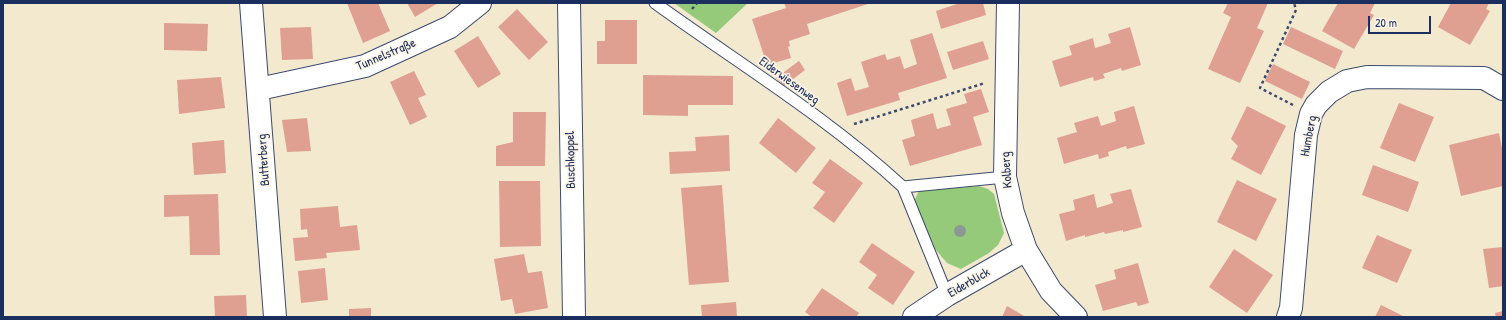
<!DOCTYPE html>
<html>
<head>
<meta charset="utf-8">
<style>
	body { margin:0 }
	#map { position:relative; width:1506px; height:320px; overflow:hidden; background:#f2e9cf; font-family:"Patrick Hand",sans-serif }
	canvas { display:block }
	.frame { position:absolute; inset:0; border:4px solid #1b2f5e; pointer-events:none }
	.scale { position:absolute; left:1368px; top:16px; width:63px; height:18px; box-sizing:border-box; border:2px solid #1b2f5e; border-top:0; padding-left:5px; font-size:12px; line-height:14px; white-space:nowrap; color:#1b2f5e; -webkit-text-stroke:3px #fcf5e5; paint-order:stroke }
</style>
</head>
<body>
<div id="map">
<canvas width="1506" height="320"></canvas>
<div class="frame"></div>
<div class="scale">20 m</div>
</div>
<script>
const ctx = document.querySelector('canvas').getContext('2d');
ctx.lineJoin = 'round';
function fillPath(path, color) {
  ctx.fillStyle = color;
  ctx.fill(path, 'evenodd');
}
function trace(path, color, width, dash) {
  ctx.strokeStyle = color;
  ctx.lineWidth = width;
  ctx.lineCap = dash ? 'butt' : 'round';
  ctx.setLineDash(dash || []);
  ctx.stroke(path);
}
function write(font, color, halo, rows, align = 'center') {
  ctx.font = font + ' "Patrick Hand",sans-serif';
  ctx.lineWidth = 3.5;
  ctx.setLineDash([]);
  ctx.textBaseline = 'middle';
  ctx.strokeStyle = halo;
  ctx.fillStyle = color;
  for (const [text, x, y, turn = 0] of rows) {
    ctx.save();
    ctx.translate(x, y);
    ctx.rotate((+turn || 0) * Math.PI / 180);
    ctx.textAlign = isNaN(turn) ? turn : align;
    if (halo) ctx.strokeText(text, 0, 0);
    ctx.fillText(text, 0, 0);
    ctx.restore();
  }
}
fillPath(new Path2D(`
	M674,3H748L716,33Z
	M979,186L988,189L994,194L1004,233L998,245L989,253L961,269L947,263L935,249L914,201L919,191Z`), '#96ca7b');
fillPath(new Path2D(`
	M347,3H378L390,31L363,43Z
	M407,3H438L415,17Z
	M784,3H871L807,24L810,34L789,41L790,46L788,47L791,58L767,65L752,19L786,8Z
	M960,3H983L986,15L941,29L936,11Z
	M1228,3H1268L1257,28L1264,31L1240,83L1208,69L1231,17L1223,13Z
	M1338,3H1375L1370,13L1374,15L1354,49L1322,31Z
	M1451,3H1489L1486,9L1490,11L1470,45L1438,27Z
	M517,9L548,42L529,60L498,27Z
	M605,20H637V64H597V41H605Z
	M164,23L208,24L207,51L164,50Z
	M311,27L313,59L282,60L280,28Z
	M1130,27L1141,65L1122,71L1121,68L1103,74L1105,78L1094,81L1093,77L1060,87L1052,61L1072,55L1069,46L1093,38L1095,48L1111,43L1108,34Z
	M1291,27L1343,51L1335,69L1283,44Z
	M932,33L947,78L898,93L900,100L847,116L837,83L851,78L855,91L869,87L861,62L885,54L887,60L900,56L904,69L917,64L910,40Z
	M478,36L501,74L478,88L454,51Z
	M983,41L989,59L953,70L947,52Z
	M799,61L805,70L784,86L776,78Z
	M1273,64L1310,82L1302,99L1265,81Z
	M414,71L426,95L418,98L427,117L410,125L390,82Z
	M643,75L733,76V105H688V116L643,115Z
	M221,77L225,108L179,114L177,80Z
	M981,89L989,112L973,117L982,145L910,166L902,140L915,136L911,120L933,113L937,129L951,125L946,109L967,103L964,94Z
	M1399,103L1434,117L1415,162L1380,148Z
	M1134,106L1145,144L1127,149L1126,146L1108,152L1109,156L1099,159L1098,154L1064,164L1057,138L1077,132L1074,123L1098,116L1101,126L1116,121L1114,112Z
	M1247,106L1286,126L1261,175L1231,159L1238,146L1231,139Z
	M513,112H546L545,166H496V146L513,142Z
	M307,118L311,151L287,152L282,120Z
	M778,118L816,148L796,173L759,143Z
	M1499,133L1503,153V186L1461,196L1449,145Z
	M729,135L730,171L670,174L669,152L696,151L695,137Z
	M224,140L226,173L194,175L192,143Z
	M830,159L863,183L834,223L813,208L825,192L812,183Z
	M1373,165L1419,182L1408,212L1362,195Z
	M1237,180L1277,199L1256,241L1217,222Z
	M499,181H540L541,246L500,247Z
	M722,185L729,282L689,285L681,188Z
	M1131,189L1142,227L1123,232V230L1105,234L1104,232L1085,237V235L1066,241L1059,214L1075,210L1073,200L1094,194L1097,208L1113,203L1110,194Z
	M218,194L220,255H190L189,216L164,217V195Z
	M338,206L340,227L357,225L360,250L326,253L327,258L295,261L293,238L308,237L307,229L301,230L300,209Z
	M1377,235L1412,250L1397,283L1362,268Z
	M872,243L915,272L893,305L868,288L877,275L859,262Z
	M1503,247V286L1489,288L1483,249Z
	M1234,249L1273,275L1247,313L1209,287Z
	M524,254L528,273L542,271L548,308L515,314L512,299L501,301L494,259Z
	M1138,263L1149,303L1138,306L1136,302L1103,311L1095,285L1116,279L1114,270Z
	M325,268L328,300L301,303L298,271Z
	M822,288L859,313L856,317H812L805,312Z
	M246,295L247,317H215L214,296Z
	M736,302L737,317H702L701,305Z
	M1381,305L1405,317H1375Z
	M1007,306L1026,317H1002Z
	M371,308V317H349V309Z
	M1503,311V317H1496L1495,313Z`), '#dfa092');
const service = new Path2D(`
	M655,3C738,63 827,117 903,187
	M947,295L903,187L1005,177`);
const minor = new Path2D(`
	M251,3L275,317
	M569,3L574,317
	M1008,3L1005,177L1013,213L1026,250L1051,291L1076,317
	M259,89L365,66L450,27L480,3
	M914,317L947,295L1026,250
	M1288,317L1291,308L1306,135L1311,114L1316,105L1329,92L1347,81L1367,77L1484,78L1503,89`);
trace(service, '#3b4b6f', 13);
trace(minor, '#3b4b6f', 24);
trace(new Path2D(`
	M692,9L697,3
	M1293,105L1260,88L1296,10L1294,3
	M854,124L985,83`), '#3b4b6f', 2.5, [3, 3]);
trace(service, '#fff', 11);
trace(minor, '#fff', 22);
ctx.fillStyle = '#8d9895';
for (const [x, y] of [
	[960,231]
]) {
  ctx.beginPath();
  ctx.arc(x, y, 6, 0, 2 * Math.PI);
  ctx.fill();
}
write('13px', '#1b2f5e', '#fcf5e5', [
	["Tunnelstraße",386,55,-23],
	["Eiderwiesenweg",789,81,36],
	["Humberg",1309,136,-79],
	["Butterberg",264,160,-94],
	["Buschkoppel",571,160,-91],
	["Kolberg",1007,170,-94],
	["Eiderblick",969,283,-30]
]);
</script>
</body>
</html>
